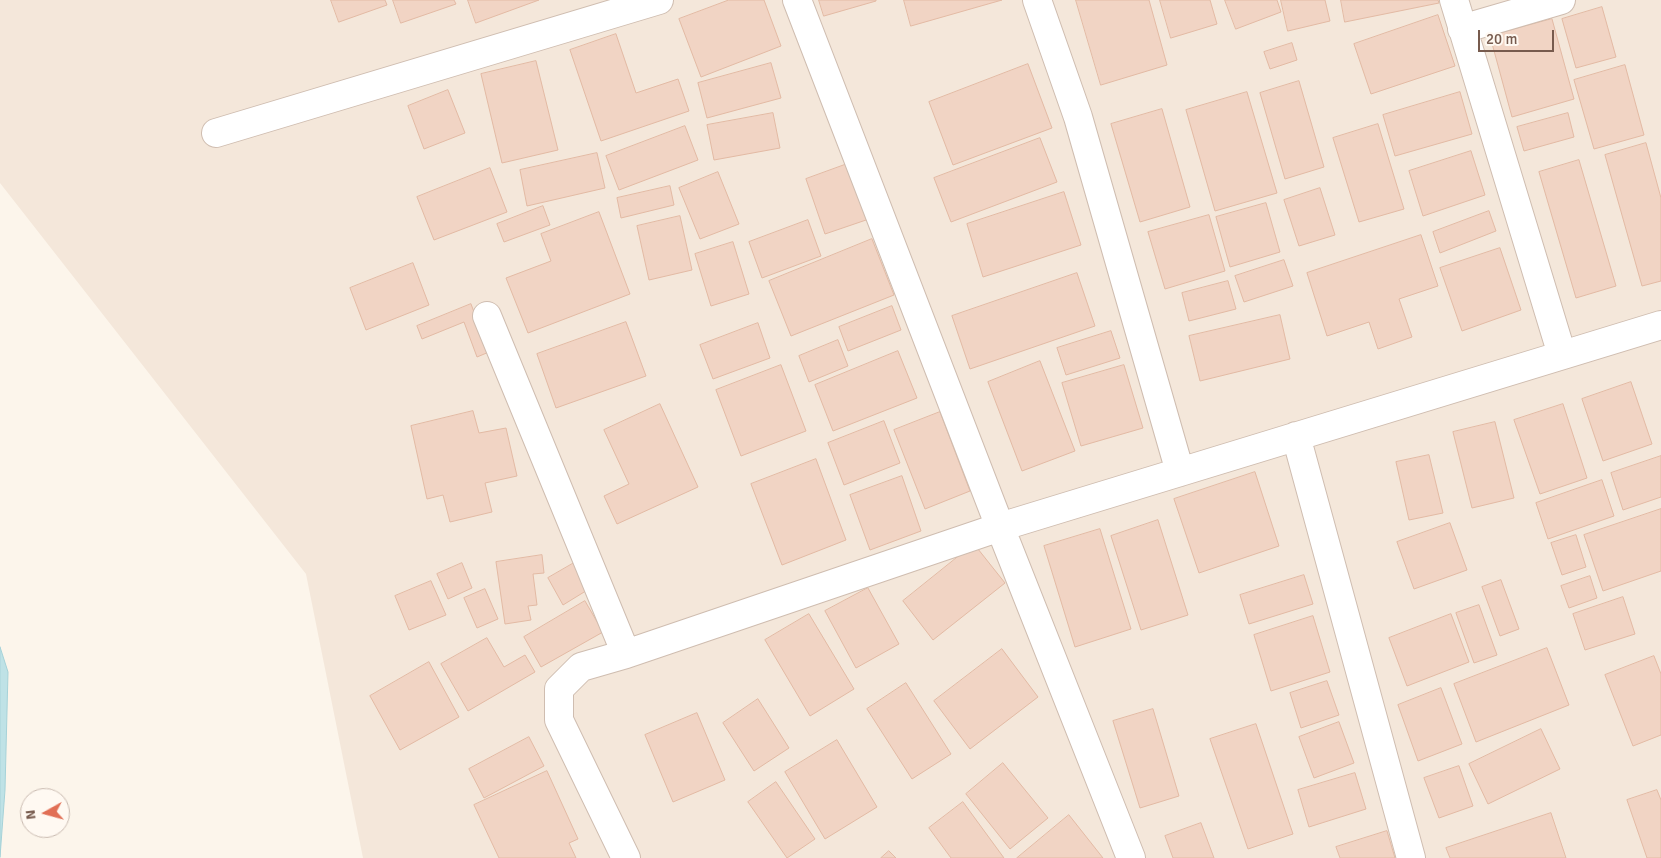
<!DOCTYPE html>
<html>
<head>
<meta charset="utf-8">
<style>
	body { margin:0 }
	#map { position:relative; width:1661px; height:858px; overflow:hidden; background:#fcf5eb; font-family:Signika,sans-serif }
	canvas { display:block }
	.north { position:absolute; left:20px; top:788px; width:50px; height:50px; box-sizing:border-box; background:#fff9f2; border:1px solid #c9bab0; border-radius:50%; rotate:263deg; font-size:14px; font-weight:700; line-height:20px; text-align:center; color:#775b4e }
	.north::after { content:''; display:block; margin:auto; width:18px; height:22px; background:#e16f55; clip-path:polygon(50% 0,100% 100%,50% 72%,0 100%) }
	.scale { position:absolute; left:1478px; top:30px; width:76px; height:22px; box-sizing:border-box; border:2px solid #775b4e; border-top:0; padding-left:6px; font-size:15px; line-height:18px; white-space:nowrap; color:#775b4e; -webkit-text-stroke:4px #fff9f2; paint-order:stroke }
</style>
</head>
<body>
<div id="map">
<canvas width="1661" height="858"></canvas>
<div class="north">N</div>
<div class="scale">20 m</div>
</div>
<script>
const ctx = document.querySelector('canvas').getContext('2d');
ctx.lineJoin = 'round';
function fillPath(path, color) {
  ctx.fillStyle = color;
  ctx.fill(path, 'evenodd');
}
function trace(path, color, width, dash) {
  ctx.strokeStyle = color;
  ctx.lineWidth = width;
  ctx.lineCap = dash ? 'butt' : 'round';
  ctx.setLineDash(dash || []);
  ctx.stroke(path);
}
fillPath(new Path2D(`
	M0,0H1661V858H363L306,574L0,183Z`), '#f4e7da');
const water = new Path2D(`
	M0,647L8,672L5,790L0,857Z`);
fillPath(water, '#bfe2e6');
trace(water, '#a6d2d8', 1);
const building = new Path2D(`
	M331,0H385L387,5L339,22Z
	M393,0H454L456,4L401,23Z
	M468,0H539L476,23Z
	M729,0H764L781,46L701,77L679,19Z
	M819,0H876V1L824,16Z
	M904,0H1002L911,26Z
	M1076,0H1149L1167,65L1101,85Z
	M1160,0H1210L1217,24L1171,38Z
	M1225,0H1277L1281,12L1236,29Z
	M1281,0H1325L1330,21L1288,31Z
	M1341,0H1438L1439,3L1345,22Z
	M1602,7L1616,57L1576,68L1562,19Z
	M1438,15L1455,66L1371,94L1354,44Z
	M1552,19L1574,99L1512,117L1490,36Z
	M616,34L636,93L678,79L689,111L601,141L570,50Z
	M1292,43L1297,60L1270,69L1264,52Z
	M536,61L558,150L502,163L481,74Z
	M771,63L781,98L707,118L698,83Z
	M1028,64L1052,128L953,165L929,102Z
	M1625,65L1644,135L1594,149L1574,80Z
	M1299,81L1324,167L1285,179L1260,93Z
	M448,90L465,133L424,149L408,106Z
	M1247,92L1277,193L1215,211L1186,110Z
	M1460,92L1472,134L1395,156L1383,115Z
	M1162,109L1190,207L1140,222L1111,124Z
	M773,113L780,148L714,160L707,125Z
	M1568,113L1574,137L1524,151L1517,127Z
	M1378,124L1404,209L1359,222L1333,138Z
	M685,126L698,160L619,190L606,156Z
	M1040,138L1057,182L951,222L934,178Z
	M1646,143L1661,198V281L1642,286L1605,155Z
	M1471,151L1485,195L1423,216L1409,171Z
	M597,153L605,188L527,206L520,170Z
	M1579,160L1616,286L1576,298L1539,172Z
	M850,163L869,219L825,234L806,179Z
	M490,168L507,212L434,240L417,197Z
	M718,172L739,224L700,239L679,188Z
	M670,186L674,205L621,218L617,198Z
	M1320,188L1335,235L1299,246L1284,200Z
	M1064,192L1081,245L983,277L967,224Z
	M1266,203L1280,252L1230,267L1216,217Z
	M543,206L550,225L504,242L497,224Z
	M1489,211L1496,231L1440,253L1433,232Z
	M599,212L630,294L528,333L506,278L551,261L541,234Z
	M1209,215L1225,271L1165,289L1148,232Z
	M680,216L692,270L649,280L637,226Z
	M808,220L821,256L762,278L749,242Z
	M1421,235L1438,286L1399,299L1412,337L1378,349L1369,322L1327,336L1307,273Z
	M872,239L894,295L791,336L769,281Z
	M733,242L749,294L711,306L695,254Z
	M1500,248L1521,310L1462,331L1440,268Z
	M1284,260L1293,286L1244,302L1235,276Z
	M413,263L429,305L366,330L350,288Z
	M1077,273L1095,326L970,369L952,316Z
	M1228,281L1236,309L1189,321L1182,293Z
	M471,304L489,352L477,357L464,322L422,339L417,326Z
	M892,306L901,330L848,351L839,327Z
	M1280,315L1290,359L1200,381L1189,336Z
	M626,322L646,376L556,408L537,354Z
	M758,323L770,358L713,379L700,345Z
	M1111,331L1120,358L1066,375L1057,348Z
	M838,340L848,366L809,382L799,356Z
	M898,351L917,398L833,431L815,385Z
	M1040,361L1075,451L1022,471L988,382Z
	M781,365L806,431L741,456L716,390Z
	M1124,365L1143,428L1081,446L1062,383Z
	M1631,382L1652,444L1603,461L1582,399Z
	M660,404L698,487L617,524L604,496L629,484L604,430Z
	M1563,404L1587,478L1540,494L1514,420Z
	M473,411L479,433L506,428L517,476L485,483L492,512L450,522L443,495L427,499L411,426Z
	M940,412L970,491L925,509L894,430Z
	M884,421L900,463L844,485L828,443Z
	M1495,422L1514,498L1472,508L1453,432Z
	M1429,455L1443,513L1409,520L1396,462Z
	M1661,456V497L1623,510L1611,473Z
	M816,459L846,540L782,565L751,484Z
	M1255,472L1279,546L1199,573L1174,499Z
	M902,476L921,531L870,550L850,495Z
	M1602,480L1614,516L1548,539L1536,503Z
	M1661,509V571L1603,591L1584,535Z
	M1158,520L1188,615L1141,630L1111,536Z
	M1450,523L1467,570L1414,589L1397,542Z
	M1100,529L1131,629L1075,647L1044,546Z
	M1576,535L1586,567L1562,575L1551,543Z
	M974,544L1005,583L933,640L903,601Z
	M542,555L544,573L533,574L537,605L528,606L531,620L505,624L496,562Z
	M462,563L472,588L448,599L437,574Z
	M574,563L589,589L563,605L548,578Z
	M1304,575L1313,604L1249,624L1240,595Z
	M1590,576L1597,598L1569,608L1561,586Z
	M1501,580L1519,629L1500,636L1482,587Z
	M431,581L446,615L409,630L395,596Z
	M868,588L899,644L856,668L825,611Z
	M485,589L498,619L477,628L464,598Z
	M1623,597L1635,634L1585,650L1573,614Z
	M585,601L603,632L541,667L524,637Z
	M1479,605L1497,655L1474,663L1456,613Z
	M809,614L854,689L810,716L765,640Z
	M1451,614L1469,662L1407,686L1389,638Z
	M1313,616L1330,672L1271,691L1254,635Z
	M487,638L504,667L525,655L535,672L468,711L441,664Z
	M1547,648L1569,705L1476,742L1454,684Z
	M1002,649L1038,697L970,749L934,701Z
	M1654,656L1661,674V735L1633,746L1605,675Z
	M429,662L459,717L400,750L370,696Z
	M1327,681L1339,715L1301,728L1290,693Z
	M906,683L951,754L912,779L867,709Z
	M1441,688L1462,744L1418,761L1398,705Z
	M758,699L789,748L754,771L723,723Z
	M1153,709L1179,796L1140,808L1113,721Z
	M697,713L725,780L673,802L645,735Z
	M1339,722L1354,763L1314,778L1299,737Z
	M1256,724L1293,834L1248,849L1210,739Z
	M1541,729L1560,769L1488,804L1469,764Z
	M529,737L544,766L484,798L469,769Z
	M837,740L877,807L825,839L785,772Z
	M1003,763L1048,818L1010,849L966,794Z
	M1459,766L1473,806L1439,818L1424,778Z
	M547,771L578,839L569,843L576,858H499L474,805Z
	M1355,773L1366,809L1309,827L1298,790Z
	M776,782L815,839L787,858L748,802Z
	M1657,790L1661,800V858H1647L1627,800Z
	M963,802L1004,858H951L929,828Z
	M1551,813L1566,858H1450L1446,848Z
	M1069,815L1103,858H1017Z
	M1201,823L1214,858H1173L1165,836Z
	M1387,831L1395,858H1340L1336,847Z
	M889,851L896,858H881Z`);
fillPath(building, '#f1d4c4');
trace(building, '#e3baa4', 1);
const minor = new Path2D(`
	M797,0L1000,527L1131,858
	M1037,0L1078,117L1180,472
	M1454,0L1562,355
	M1462,29L1561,0
	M216,133L659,0
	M487,316L626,654
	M1296,436L1411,858
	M626,858L559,720V689L581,667L626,654L1000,527L1661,325`);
trace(minor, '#cfbdb0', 30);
trace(minor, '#fff', 28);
</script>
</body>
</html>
